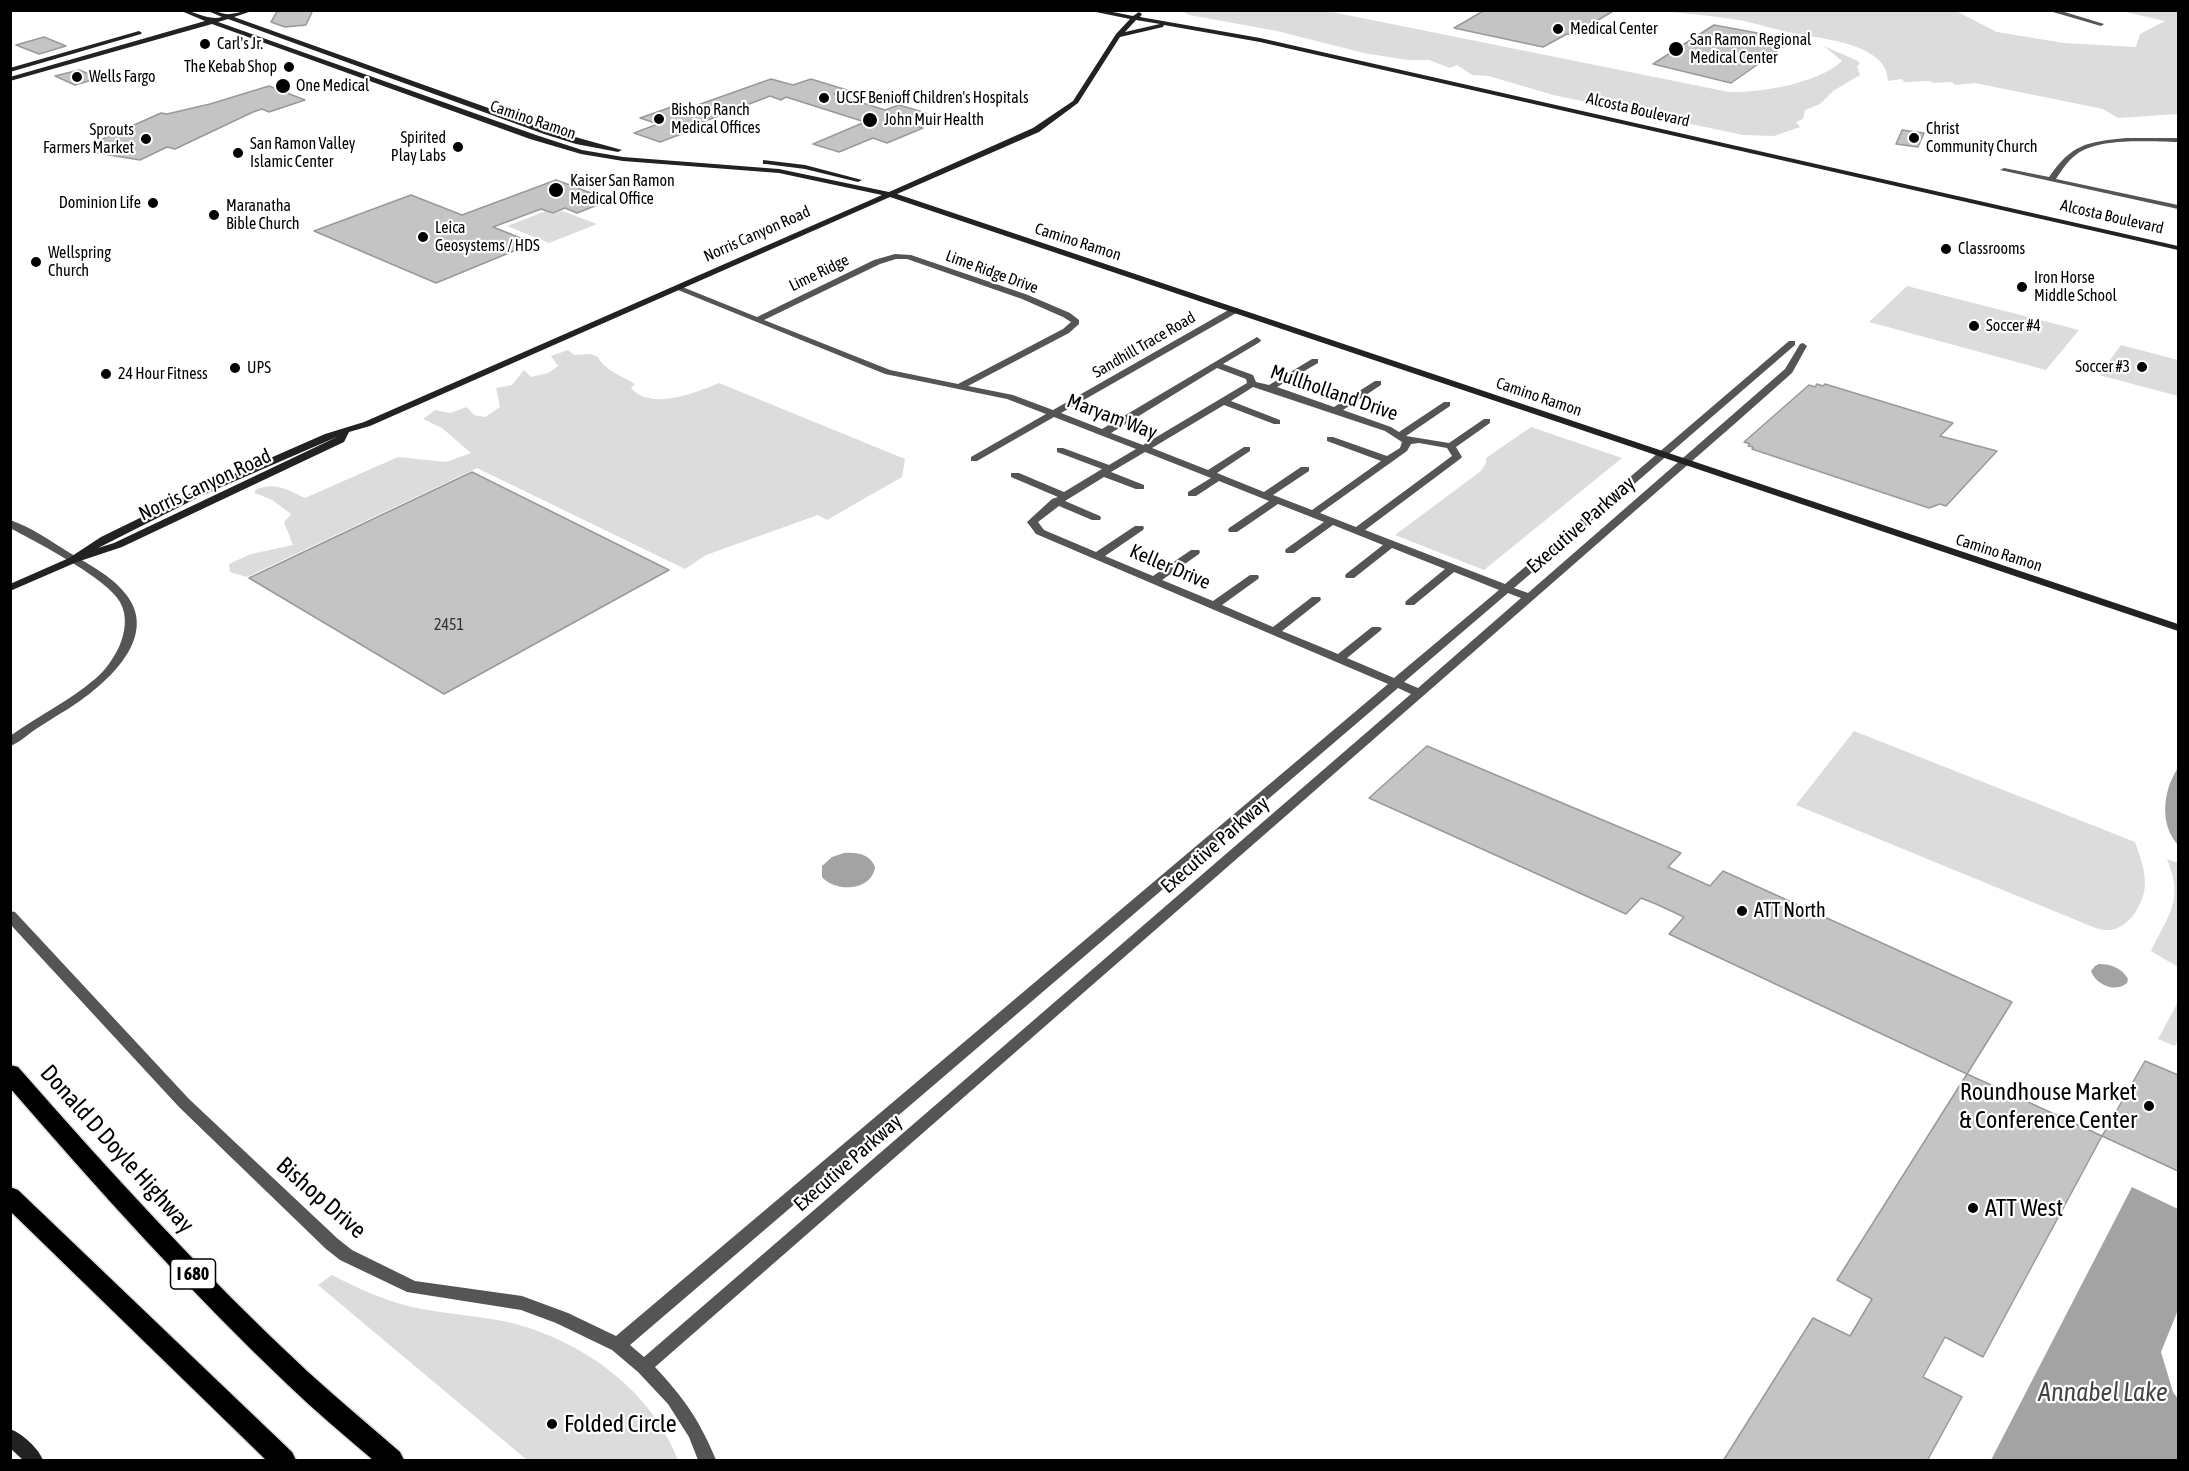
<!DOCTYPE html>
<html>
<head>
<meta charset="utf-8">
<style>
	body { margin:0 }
	#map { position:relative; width:2189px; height:1471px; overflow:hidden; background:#fff; font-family:"Asap Condensed",sans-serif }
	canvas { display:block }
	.frame { position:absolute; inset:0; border:12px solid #000; pointer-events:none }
</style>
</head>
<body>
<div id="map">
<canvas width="2189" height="1471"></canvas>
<div class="frame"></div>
</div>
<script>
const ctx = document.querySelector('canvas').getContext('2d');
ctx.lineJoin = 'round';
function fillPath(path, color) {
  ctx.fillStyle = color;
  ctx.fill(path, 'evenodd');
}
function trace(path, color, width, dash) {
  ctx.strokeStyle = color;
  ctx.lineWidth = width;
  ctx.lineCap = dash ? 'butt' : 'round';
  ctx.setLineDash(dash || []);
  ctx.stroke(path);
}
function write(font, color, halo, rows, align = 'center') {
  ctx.font = font + ' "Asap Condensed",sans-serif';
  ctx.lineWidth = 4.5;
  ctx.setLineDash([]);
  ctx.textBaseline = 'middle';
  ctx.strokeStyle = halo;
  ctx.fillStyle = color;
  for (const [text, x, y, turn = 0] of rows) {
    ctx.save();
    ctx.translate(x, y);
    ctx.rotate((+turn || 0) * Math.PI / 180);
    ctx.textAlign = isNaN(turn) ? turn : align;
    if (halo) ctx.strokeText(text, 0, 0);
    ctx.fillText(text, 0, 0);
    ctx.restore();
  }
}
fillPath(new Path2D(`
	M1182,11H1327L1729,92C1761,93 1819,83 1842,61L1824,46L1858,61L1860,64L1857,66L1860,75L1833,91L1820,104L1805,110L1803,119L1796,122L1800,127L1774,136L1743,135L1553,95L1489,76L1472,75L1457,65L1450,68L1429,60H1407L1364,53L1277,31L1189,15Z
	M1662,11H1956L1997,32L2064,43L2136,47L2140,34L2165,21L2121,11H2178V114L2118,118L2103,109L1975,83L1955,85L1952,82L1933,83L1930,81L1905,82L1901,79L1888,81C1888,44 1823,39 1798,34C1780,31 1762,25 1744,21C1717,16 1690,14 1662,11Z
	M546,211L553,214L562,211L597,224L549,243L507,226Z
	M1907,286L2079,330L2046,370L1869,322Z
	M2121,345L2178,360V396L2099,375Z
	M568,350L574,355L591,354L598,357C605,371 623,376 635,384L631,388C651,411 695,393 719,383L905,459L902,477L827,520L818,515L706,555L685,569L477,468L247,577L230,572L229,564L251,554L293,545L284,522L291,514L272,500L255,493V490C274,481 288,490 305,498L398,457L446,462L471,453L442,428L423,419L435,410L450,413L467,407L474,415L485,417L500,407L496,388L512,385L524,370L531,377L548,373L558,366L551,356Z
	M1531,427L1622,458L1484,570L1395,535L1481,471L1486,463V458Z
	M1854,731L2135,842C2140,856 2145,869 2145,883C2145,903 2128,931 2107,930C2096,930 2082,922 2071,918L1796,805Z
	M2167,859L2178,863V967L2151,951C2169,914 2184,900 2167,859Z
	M2178,1002V1040L2175,1046L2158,1039Z
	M332,1275C357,1288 381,1299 408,1306C444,1315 481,1315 516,1324C587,1344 651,1391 678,1460H527L318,1285Z`), '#dcdcdc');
fillPath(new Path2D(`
	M2178,768V845C2159,824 2163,790 2178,768Z
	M844,853C857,852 870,854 875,867C872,891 836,893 822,877V866L832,857Z
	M2099,964C2111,964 2122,968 2128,979L2127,983C2115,993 2096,985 2091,971L2095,966Z
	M2132,1187L2178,1209V1310L2161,1352L2173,1392L2178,1399V1460H1991Z`), '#a3a3a3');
const building = new Path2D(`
	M278,10H313L306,25L285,27L271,22Z
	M1485,10H1615L1573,35L1567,34L1543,47L1454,28Z
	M1714,25L1752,32L1793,40L1731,83L1653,64Z
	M44,37L66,46L39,54L16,45Z
	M79,70L99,78L75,85L55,76Z
	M771,79L793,85L811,79L847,90L834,94L885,110L899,105L926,113L903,122L923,128L887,143L873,138L839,152L813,144L865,122L786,97L781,100L770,96L695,125L700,127L660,142L634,133L658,124L640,118L680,104L692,107Z
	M269,86L305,100L269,112L262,109L253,112L175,149L167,147L140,160L78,150L161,113L167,114L210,104Z
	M1902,130L1924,133L1918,147L1896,144Z
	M556,180L610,200L577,213L565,208L553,213L541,209L493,227L533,243L436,283L314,231L411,195L462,215Z
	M1817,384L1823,386L1825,384L1953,423L1940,436L1997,451L1946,506L1940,504L1929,508L1752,449L1753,447L1748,446L1750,444L1744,442L1809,385L1815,387Z
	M472,472L669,570L444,694L249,578Z
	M1427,746L1681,853L1668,867L1710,886L1723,871L2012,1002L1967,1074L1669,934L1684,917L1656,904L1641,898L1626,914L1369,798Z
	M2145,1061L2178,1075V1171L2102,1136Z
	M1967,1074L2102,1136L1983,1357L1945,1337L1923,1377L1962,1397L1927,1461H1723L1813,1318L1850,1336L1872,1299L1837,1280Z`);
fillPath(building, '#c4c4c4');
trace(building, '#999', 1.5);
const highway = new Path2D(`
	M10,1065L18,1067C110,1172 205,1276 307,1371C338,1399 369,1425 400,1452L404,1460H373C344,1435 315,1411 288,1385C190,1292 99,1191 10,1088Z
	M10,1187L18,1190L292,1452L296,1460H266L10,1211Z`);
trace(highway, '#dbdbdb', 3);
fillPath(new Path2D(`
	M2046,10H2058L2104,24L2101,26Z
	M2126,138H2178V142C2150,142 2101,137 2077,154C2068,160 2062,170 2056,179L2178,205V209L2000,170L2004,168L2049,177C2072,144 2086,142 2126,138Z
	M895,254L911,255L1028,295L1070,313L1079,320V324L1069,333L968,386L1013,395L1053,410L1232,308H1238V312L1061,413L1102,429L1257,337L1261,340L1260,342L1223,364L1253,375L1256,382L1269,385L1312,359H1318V363L1277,387L1334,407L1375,381H1381V385L1343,410L1391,427L1399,432L1444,402H1450V406L1406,436L1449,443L1484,419H1490V423L1456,447L1462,457L1460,459L1365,530L1505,584L1789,341H1795V345L1514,588L1528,593L1785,369L1800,344L1803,343L1807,346L1792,373L1739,420L655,1367C684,1398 700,1421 716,1460H698L689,1437L668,1404L638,1372L612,1350L556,1323L521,1310L407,1292L340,1260L326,1249L179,1107L10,924V911L15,912L189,1099L338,1239L352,1250L415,1281L522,1296L568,1313L616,1336L1388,684L1036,534L1027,522L1052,499L1058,497L1011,477V473H1019L1064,492L1102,469L1057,452V448H1063L1109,465L1136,449L1054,417L977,461H971V457L1046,414L1007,399L885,374L673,288L680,286L757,317L874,260ZM896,259H907L1022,299L1063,317L1071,322L1063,329L958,384L890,370L764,320L880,264ZM1217,368L1246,379L1247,383L1143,445L1111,433ZM1253,387L1385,431L1402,442L1400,448L1387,456L1333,437H1327V441L1381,461L1312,510L1273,495L1309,471V467H1301L1264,492L1217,473L1250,451V447H1244L1208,470L1152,448L1224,405L1274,424H1280V420L1231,401ZM1419,443L1447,448L1452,456L1356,527L1320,513L1407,451L1411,444ZM1145,452L1211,478L1188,492V496H1196L1219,481L1269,501L1229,528L1228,530L1229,532H1237L1278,504L1324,522L1286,549L1285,551L1286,553H1294L1333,525L1383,545L1346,574L1345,576L1346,578H1354L1392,548L1445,569L1406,601L1405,603L1406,605H1414L1454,572L1499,590L1394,678L1347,658L1380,631L1382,629L1380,627H1372L1338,654L1282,631L1320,601L1321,599L1320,597H1312L1273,627L1222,605L1258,579L1259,577L1258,575H1250L1213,601L1162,580L1199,554L1200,552L1199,550H1191L1153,576L1105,556L1143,530L1144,528L1143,526H1135L1096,552L1044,530L1038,522L1059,506L1092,520H1100L1101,518L1100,516L1065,501L1104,477L1136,489H1144V485L1111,472ZM1508,593L1521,598L1418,688L1404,682ZM1398,688L1411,694L644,1357L630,1345Z
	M10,520C31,527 52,542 70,553C90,565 115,578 128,597C159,641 101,688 68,709C56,716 45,723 33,731C26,736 19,743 10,746V736C38,716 69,701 95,679C105,671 113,659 119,647C125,633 128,616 120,602C107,578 36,542 10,528Z`), '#555');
fillPath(new Path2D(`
	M179,10C195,10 207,21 222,17L206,10C214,10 224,15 230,14C239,13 246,10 255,10L234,17L550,130L622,150L618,152L576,144L544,134L228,19L218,22L536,135L582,150L623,157L779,169L889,192L1033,128L1073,101L1116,34L1130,19L1086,10H1103L1133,16L1139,12L1142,14L1140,17L1260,38L2178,246V250L1260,42L1164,25L1163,27L1120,37L1078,103L1039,132L897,194L2178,624V631L890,197L370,426L349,432L344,442L122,547L77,562L10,591V584L69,558L101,537L195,491L325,434L364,422L882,195L779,173L623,161L581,154L530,139L212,24L10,81V77L205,21ZM1136,20L1160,24L1125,32ZM339,436L114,543L98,548L203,495Z
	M139,31L142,33L141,34L10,72V68Z
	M763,160L805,165L862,180L858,182L805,169L766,164H763Z
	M10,1429C22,1433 39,1449 43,1460H23L10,1448Z`), '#222');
fillPath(highway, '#000');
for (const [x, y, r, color] of [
	[1558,29,6,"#000"],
	[205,44,6,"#000"],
	[1676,49,8,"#000"],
	[289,67,6,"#000"],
	[77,77,6,"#000"],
	[283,86,8,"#000"],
	[824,98,6,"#000"],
	[659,119,6,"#000"],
	[870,120,8,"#000"],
	[1914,138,6,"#000"],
	[146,139,6,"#000"],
	[458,147,6,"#000"],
	[238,153,6,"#000"],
	[556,190,8,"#000"],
	[153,203,6,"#000"],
	[214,215,6,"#000"],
	[423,237,6,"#000"],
	[1946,249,6,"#000"],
	[36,262,6,"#000"],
	[2022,287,6,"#000"],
	[1974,326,6,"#000"],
	[2142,367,6,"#000"],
	[235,368,6,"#000"],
	[106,374,6,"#000"],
	[1742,911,6,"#000"],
	[2149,1106,6,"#000"],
	[1973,1208,6,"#000"],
	[552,1424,6,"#000"]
]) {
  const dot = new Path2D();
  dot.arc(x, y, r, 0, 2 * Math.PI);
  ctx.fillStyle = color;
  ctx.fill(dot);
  trace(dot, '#fff', 2);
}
write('16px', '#000', '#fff', [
	["Medical Center",1570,29],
	["San Ramon Regional",1690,40],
	["Medical Center",1690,58],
	["Carl's Jr.",217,44],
	["The Kebab Shop",277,67,"right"],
	["Wells Fargo",89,77],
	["One Medical",296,86],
	["UCSF Benioff Children's Hospitals",836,98],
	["Bishop Ranch",671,110],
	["Medical Offices",671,128],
	["John Muir Health",884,120],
	["Christ",1926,129],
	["Community Church",1926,147],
	["Sprouts",134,130,"right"],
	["Farmers Market",134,148,"right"],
	["Spirited",446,138,"right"],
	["Play Labs",446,156,"right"],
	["San Ramon Valley",250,144],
	["Islamic Center",250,162],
	["Kaiser San Ramon",570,181],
	["Medical Office",570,199],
	["Dominion Life",141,203,"right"],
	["Maranatha",226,206],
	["Bible Church",226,224],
	["Leica",435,228],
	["Geosystems / HDS",435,246],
	["Classrooms",1958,249],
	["Wellspring",48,253],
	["Church",48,271],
	["Iron Horse",2034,278],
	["Middle School",2034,296],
	["Soccer #4",1986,326],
	["Soccer #3",2130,367,"right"],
	["UPS",247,368],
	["24 Hour Fitness",118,374]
], 'left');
write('16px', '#000', '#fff', [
	["Alcosta Boulevard",1638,110,13],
	["Camino Ramon",533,120,19],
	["Alcosta Boulevard",2112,217,13],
	["Norris Canyon Road",757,234,-24],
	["Camino Ramon",1078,242,18],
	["Lime Ridge Drive",992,272,20],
	["Lime Ridge",819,273,-26],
	["Sandhill Trace Road",1144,345,-30],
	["Camino Ramon",1539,397,19],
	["Camino Ramon",1999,553,18]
]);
write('16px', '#313131', null, [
	["2451",449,625]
]);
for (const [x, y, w] of [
	[193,1274,45]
]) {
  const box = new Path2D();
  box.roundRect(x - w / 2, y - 15, w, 30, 4.5);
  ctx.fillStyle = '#fff';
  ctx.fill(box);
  trace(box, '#000', 1.5);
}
write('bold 18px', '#000', null, [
	["I 680",193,1274]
]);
write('20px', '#000', '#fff', [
	["Mullholland Drive",1334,393,19],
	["Maryam Way",1112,417,21],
	["Norris Canyon Road",205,485,-25],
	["Executive Parkway",1581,525,-41],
	["Keller Drive",1170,567,23],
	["Executive Parkway",1215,845,-41],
	["Executive Parkway",848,1163,-41]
]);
write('20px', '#000', '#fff', [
	["ATT North",1754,911]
], 'left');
write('24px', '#000', '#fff', [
	["Roundhouse Market",2137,1092,"right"],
	["& Conference Center",2137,1120,"right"],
	["ATT West",1985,1208],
	["Folded Circle",564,1424]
], 'left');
write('24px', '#000', '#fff', [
	["Donald D Doyle Highway",117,1149,48],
	["Bishop Drive",321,1198,41]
]);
write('italic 26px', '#444', '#fff', [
	["Annabel Lake",2103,1393]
]);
</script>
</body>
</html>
